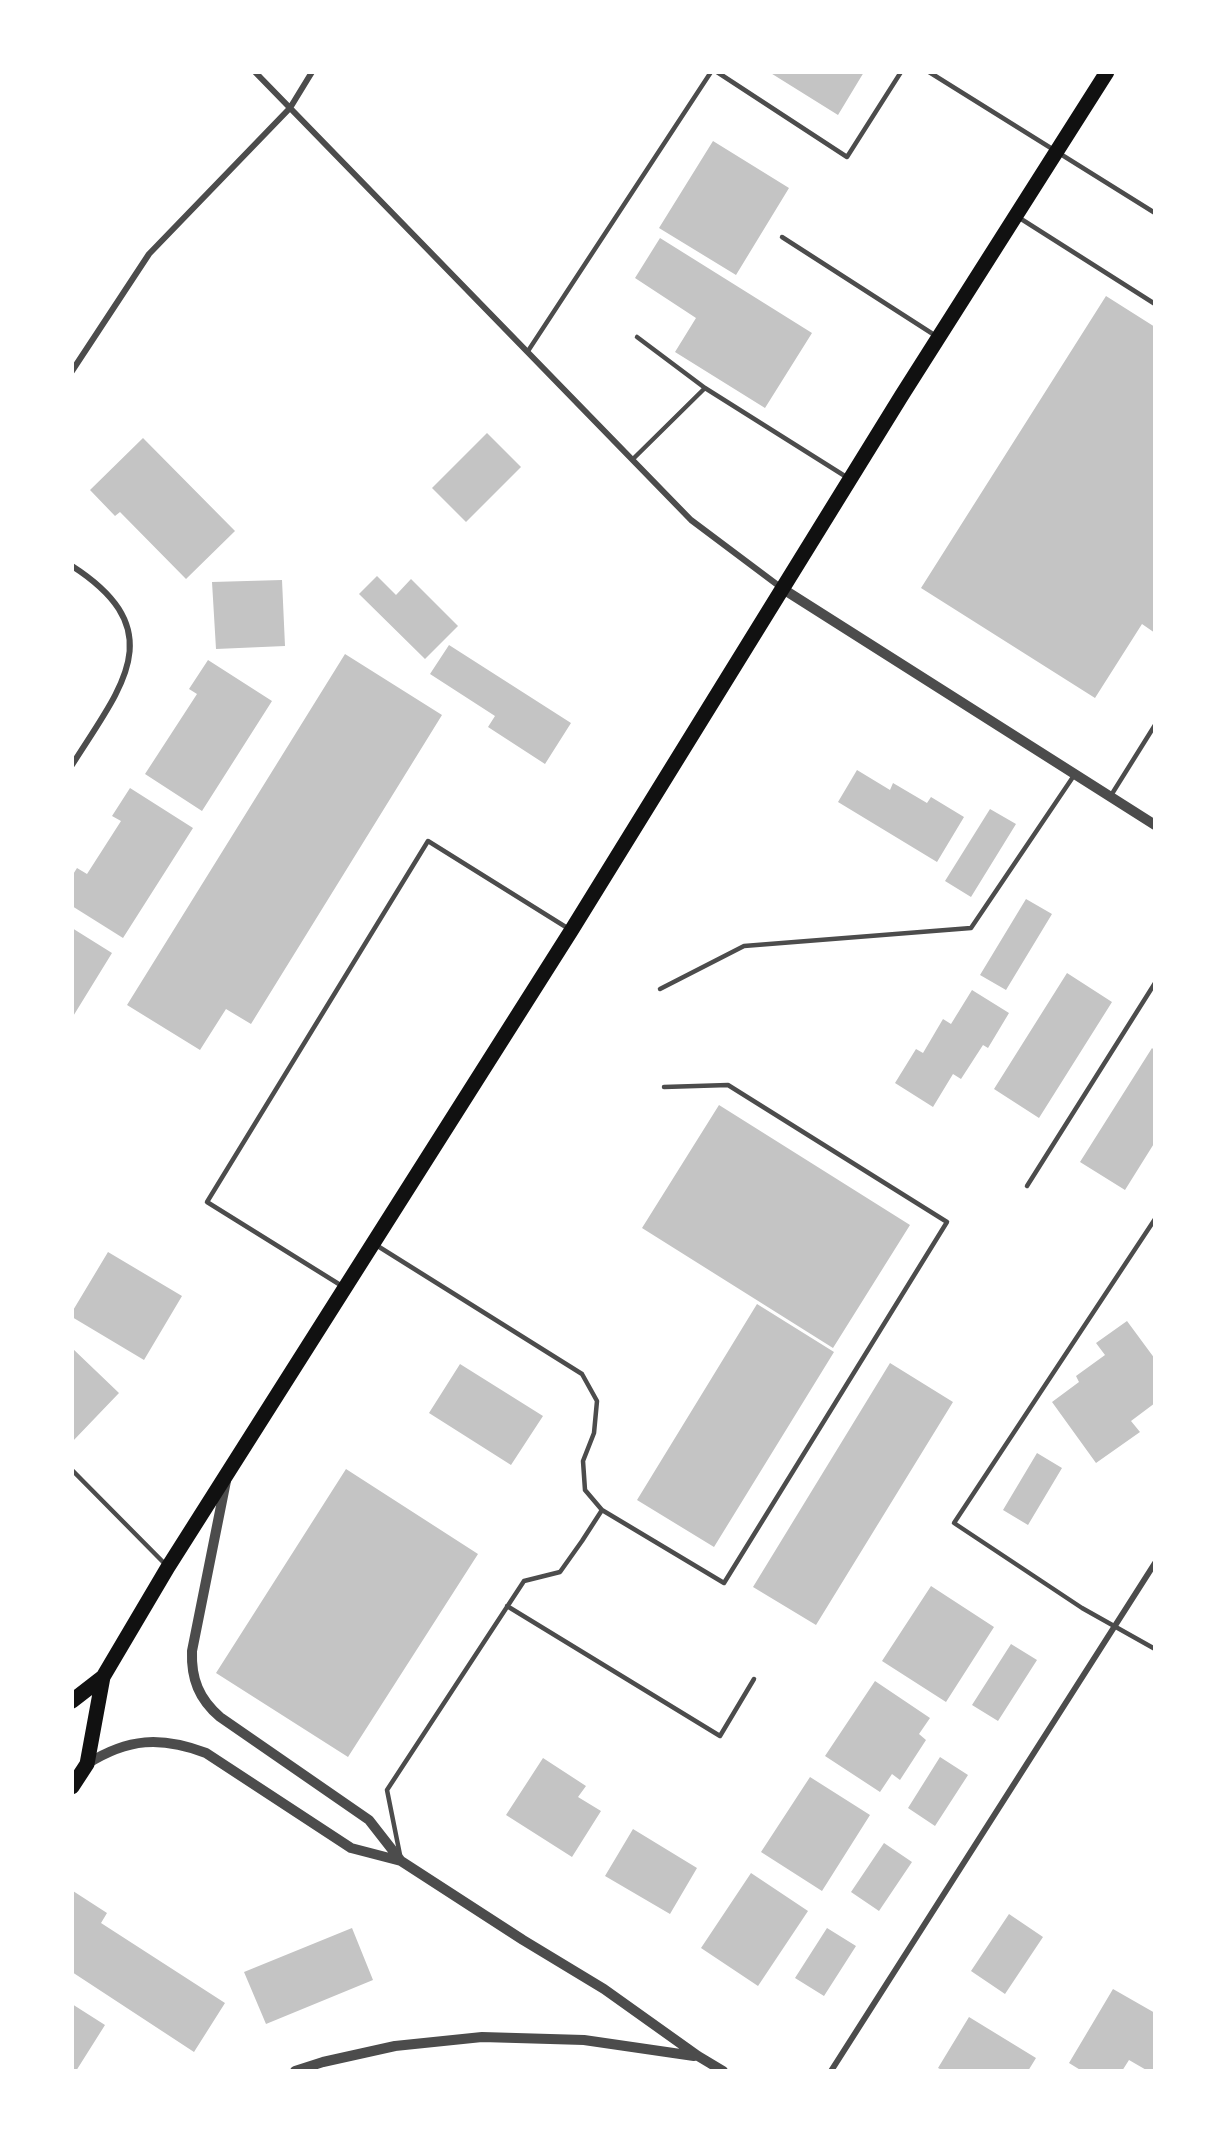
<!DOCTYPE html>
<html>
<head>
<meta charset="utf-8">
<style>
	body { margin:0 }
	#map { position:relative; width:1227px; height:2143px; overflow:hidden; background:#fff; font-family:Signika,sans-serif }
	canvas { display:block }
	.frame { position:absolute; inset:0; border:74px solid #fff; pointer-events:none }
</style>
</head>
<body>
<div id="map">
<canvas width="1227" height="2143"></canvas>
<div class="frame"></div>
</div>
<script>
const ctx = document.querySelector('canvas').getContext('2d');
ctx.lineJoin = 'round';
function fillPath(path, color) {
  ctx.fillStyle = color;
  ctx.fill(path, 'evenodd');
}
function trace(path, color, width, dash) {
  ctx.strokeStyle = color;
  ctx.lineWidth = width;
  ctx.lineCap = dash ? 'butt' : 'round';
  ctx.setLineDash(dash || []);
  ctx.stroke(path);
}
fillPath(new Path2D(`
	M769,72H864L838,115Z
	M713,141L789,188L736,275L659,228Z
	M660,238L812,333L765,408L675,352L696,318L635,278Z
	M1106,296L1155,327V633L1142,624L1095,698L921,588Z
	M487,433L521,467L466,522L432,488Z
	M143,438L235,531L186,579L120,512L115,516L90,490Z
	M377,576L396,595L411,579L458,626L425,659L359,594Z
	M282,580L285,646L216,649L212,582Z
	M449,645L571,723L545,764L488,727L495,716L430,674Z
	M345,654L442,715L251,1024L226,1009L200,1050L127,1005Z
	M208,660L272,701L202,811L145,774L197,694L189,689Z
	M857,770L890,790L893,783L927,803L931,797L964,817L937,862L838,802Z
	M130,788L193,828L123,938L72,906V876L77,868L87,874L121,821L112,816Z
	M990,809L1016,824L971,897L945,881Z
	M1026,899L1052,914L1006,990L980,975Z
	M72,928L112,953L72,1018Z
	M1067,973L1112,1002L1039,1118L994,1089Z
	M972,990L1009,1013L988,1048L983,1045L961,1079L953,1074L933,1107L895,1083L916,1049L923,1053L943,1019L951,1024Z
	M1152,1048L1155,1051V1142L1125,1190L1080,1162Z
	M719,1105L910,1225L833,1348L642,1228Z
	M108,1252L182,1296L144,1360L72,1317V1312Z
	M757,1304L834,1352L714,1547L637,1500Z
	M1127,1321L1155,1359V1403L1131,1421L1140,1432L1096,1463L1052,1402L1079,1382L1076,1376L1105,1355L1096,1343Z
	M72,1348L119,1393L72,1442Z
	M890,1363L953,1402L816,1625L753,1587Z
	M460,1364L543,1416L511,1465L429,1413Z
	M1037,1453L1062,1468L1028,1525L1003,1510Z
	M346,1469L478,1554L348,1757L216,1673Z
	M931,1586L994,1627L946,1702L882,1661Z
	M1011,1644L1037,1660L998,1721L972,1705Z
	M875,1681L930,1718L919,1734L926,1740L900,1780L892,1774L880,1792L825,1756Z
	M940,1757L968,1775L935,1826L908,1808Z
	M543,1758L586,1786L578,1797L601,1811L572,1857L506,1815Z
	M810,1777L870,1815L822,1891L761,1852Z
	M633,1829L697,1868L670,1914L605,1876Z
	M884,1843L912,1862L879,1911L851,1892Z
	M751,1873L808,1911L758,1986L701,1948Z
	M73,1891L107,1913L101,1923L225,2003L194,2052L72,1972Z
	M1009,1914L1043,1937L1005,1994L971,1971Z
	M352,1928L373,1980L266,2024L244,1972Z
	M827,1928L856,1946L824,1996L795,1978Z
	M1113,1989L1155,2013V2071H1148L1129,2060L1122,2071H1082L1069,2063Z
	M72,2004L105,2025L76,2071H72Z
	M969,2017L1036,2058L1028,2071H944L938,2068Z`), '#c4c4c4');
trace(new Path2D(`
	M717,72L847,157L901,72
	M929,72L1155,213
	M1018,217L1155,304
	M782,237L936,336
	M637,337L705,388L848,478
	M528,351L711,72
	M633,459L705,388
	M1110,797L1155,725
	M660,989L744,946L971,928L1075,774
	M1027,1186L1155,983
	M1155,1219L954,1523L1082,1608L1155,1649
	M376,1245L582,1374L597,1401L594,1433L583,1461L585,1490L602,1510L582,1541L560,1572L524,1581L387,1790L400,1855
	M342,1286L207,1202L428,841L569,929
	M72,1470L166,1565
	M602,1510L724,1583L947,1222L728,1085L664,1087
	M507,1606L720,1736L754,1679`), '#4c4c4c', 4.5);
trace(new Path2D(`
	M255,72L691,520L783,589
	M72,371L149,254L290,108L312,72
	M72,566C173,631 121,687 72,765
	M831,2071L1155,1563`), '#4c4c4c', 6);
trace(new Path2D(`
	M783,589L1155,825
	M226,1481L192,1651C191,1679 199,1699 220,1717L369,1820L401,1861
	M87,1764C128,1738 161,1736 206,1753L351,1848L401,1861L523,1940L604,1989L698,2056L723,2071
	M295,2071L323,2062L395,2046L482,2037L584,2040L694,2056`), '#4c4c4c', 10);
trace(new Path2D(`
	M72,1701L103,1677
	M72,1787L87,1764L103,1677L168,1567L571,931L902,395L1107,72`), '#111', 15);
</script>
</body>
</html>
